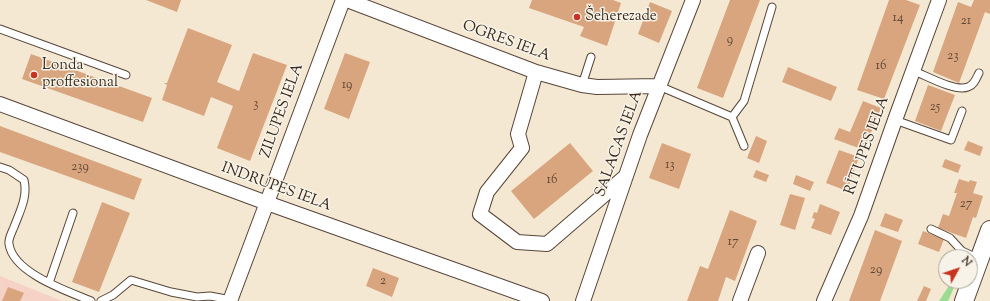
<!DOCTYPE html>
<html>
<head>
<meta charset="utf-8">
<style>
	body { margin:0 }
	#map { position:relative; width:990px; height:301px; overflow:hidden; background:#f5e8d3; font-family:"Sorts Mill Goudy",serif }
	canvas { display:block }
	.north { position:absolute; left:938px; top:249px; width:40px; height:40px; box-sizing:border-box; background:#f7f3e8; border:1px solid #aca397; border-radius:50%; rotate:50deg; font-size:11px; font-weight:700; line-height:16px; text-align:center; color:#3b2a1e }
	.north::after { content:''; display:block; margin:auto; width:14px; height:18px; background:#c8321e; clip-path:polygon(50% 0,100% 100%,50% 72%,0 100%) }
</style>
</head>
<body>
<div id="map">
<canvas width="990" height="301"></canvas>
<div class="north">N</div>
</div>
<script>
const ctx = document.querySelector('canvas').getContext('2d');
ctx.lineJoin = 'round';
function fillPath(path, color) {
  ctx.fillStyle = color;
  ctx.fill(path, 'evenodd');
}
function trace(path, color, width, dash) {
  ctx.strokeStyle = color;
  ctx.lineWidth = width;
  ctx.lineCap = dash ? 'butt' : 'round';
  ctx.setLineDash(dash || []);
  ctx.stroke(path);
}
function write(font, color, halo, rows, align = 'center') {
  ctx.font = font + ' "Sorts Mill Goudy",serif';
  ctx.lineWidth = 3;
  ctx.setLineDash([]);
  ctx.textBaseline = 'middle';
  ctx.strokeStyle = halo;
  ctx.fillStyle = color;
  for (const [text, x, y, turn = 0] of rows) {
    ctx.save();
    ctx.translate(x, y);
    ctx.rotate((+turn || 0) * Math.PI / 180);
    ctx.textAlign = isNaN(turn) ? turn : align;
    if (halo) ctx.strokeText(text, 0, 0);
    ctx.fillText(text, 0, 0);
    ctx.restore();
  }
}
fillPath(new Path2D(`
	M0,276L62,301H0Z`), '#f6d1c5');
fillPath(new Path2D(`
	M952,281H957L948,301H939Z`), '#9bdc93');
fillPath(new Path2D(`
	M146,0H181L177,12Z
	M532,0H613L621,3L607,46L580,36L584,27L529,8Z
	M730,0H760L723,98L697,88Z
	M889,0H906L920,5L884,99L857,90Z
	M974,0H990V14L985,12L959,83L933,72L958,2L971,7Z
	M650,2L672,11L659,43L638,34Z
	M188,28L232,45L217,82L239,91L253,53L287,65L250,161L217,148L233,106L211,97L204,116L162,100L167,85L164,83H167Z
	M345,53L370,62L349,119L324,109Z
	M31,54L152,98L143,122L22,79Z
	M788,67L837,87L831,101L782,82Z
	M928,85L955,95L941,131L915,121Z
	M863,101L881,108L864,150L834,139L839,128L850,132Z
	M0,126L142,179L134,200L0,152Z
	M756,136L767,141L759,163L747,158Z
	M968,141L983,147L980,156L964,150Z
	M570,143L593,171L534,219L511,191Z
	M662,143L691,154L679,189L649,178Z
	M839,150L859,157L847,191L826,183Z
	M945,159L961,165L958,173L942,167Z
	M756,170L769,175L766,182L753,177Z
	M796,175L814,182L810,191L793,184Z
	M959,179L969,182L970,180L977,182L973,193L983,196L976,218L973,217L966,238L938,228L943,214L949,216L957,193H954Z
	M790,194L805,198L795,230L780,225Z
	M102,202L130,213L99,292L72,282Z
	M820,204L840,212L831,235L811,228L815,219L812,218L814,212L817,213Z
	M730,210L757,221L735,281L726,277L718,301H687L700,266L708,269Z
	M885,213L903,220L898,232L880,226Z
	M875,230L902,241L880,301H849Z
	M923,231L944,239L939,252L918,244Z
	M373,268L399,278L392,297L366,286Z
	M924,286L931,289L926,301H917Z
	M8,287L24,293L20,301H2Z`), '#d8a57e');
const service = new Path2D(`
	M0,29L126,75
	M914,71C927,76 955,92 968,87C974,85 976,79 979,73
	M582,85L591,57
	M659,86L732,117L744,101L772,7
	M732,117L744,146
	M895,120L951,140L962,111
	M0,167L9,170L24,180C28,197 20,211 14,227C12,232 8,239 9,244C13,273 67,291 91,301
	M931,229L950,238L962,251L979,259
	M49,283L73,213
	M101,301L113,295L131,280L171,292L197,297L210,296L231,300`);
const minor = new Path2D(`
	M347,0L536,72L582,85L597,87L659,86
	M536,72L518,134L522,148L487,192L480,214L517,242L547,244L626,176
	M0,104L267,203L542,301
	M230,301L343,0
	M583,301L640,135L693,0
	M740,301L758,253
	M824,301L861,216L895,120L939,0`);
const tertiary = new Path2D(`
	M964,301L990,230`);
trace(service, '#574639', 9);
trace(minor, '#574639', 16);
trace(tertiary, '#574639', 20);
trace(service, '#fff', 7);
trace(minor, '#fff', 14);
trace(tertiary, '#fff', 18);
for (const [x, y, r, color] of [
	[577,17,4,"#c8321e"],
	[34,75,4,"#c8321e"]
]) {
  const dot = new Path2D();
  dot.arc(x, y, r, 0, 2 * Math.PI);
  ctx.fillStyle = color;
  ctx.fill(dot);
  trace(dot, '#f7f3e8', 1.5);
}
write('13px', '#624936', null, [
	["14",898,19],
	["21",966,22],
	["9",730,41],
	["23",953,57],
	["16",881,67],
	["19",347,86],
	["3",256,105],
	["25",935,108],
	["13",670,166],
	["239",80,168],
	["16",552,181],
	["27",966,205],
	["17",733,243],
	["29",876,271],
	["2",383,282]
]);
write('15px', '#3b2a1e', '#f7f3e8', [
	["Šeherezade",585,17],
	["Londa",42,66],
	["proffesional",42,83]
], 'left');
write('15px', '#3b2a1e', '#f7f3e8', [
	["OGRES IELA",506,42,20],
	["ZILUPES IELA",283,111,-70],
	["SALACAS IELA",620,144,-70],
	["RĪTUPES IELA",868,146,-70],
	["INDRUPES IELA",276,188,20]
]);
</script>
</body>
</html>
